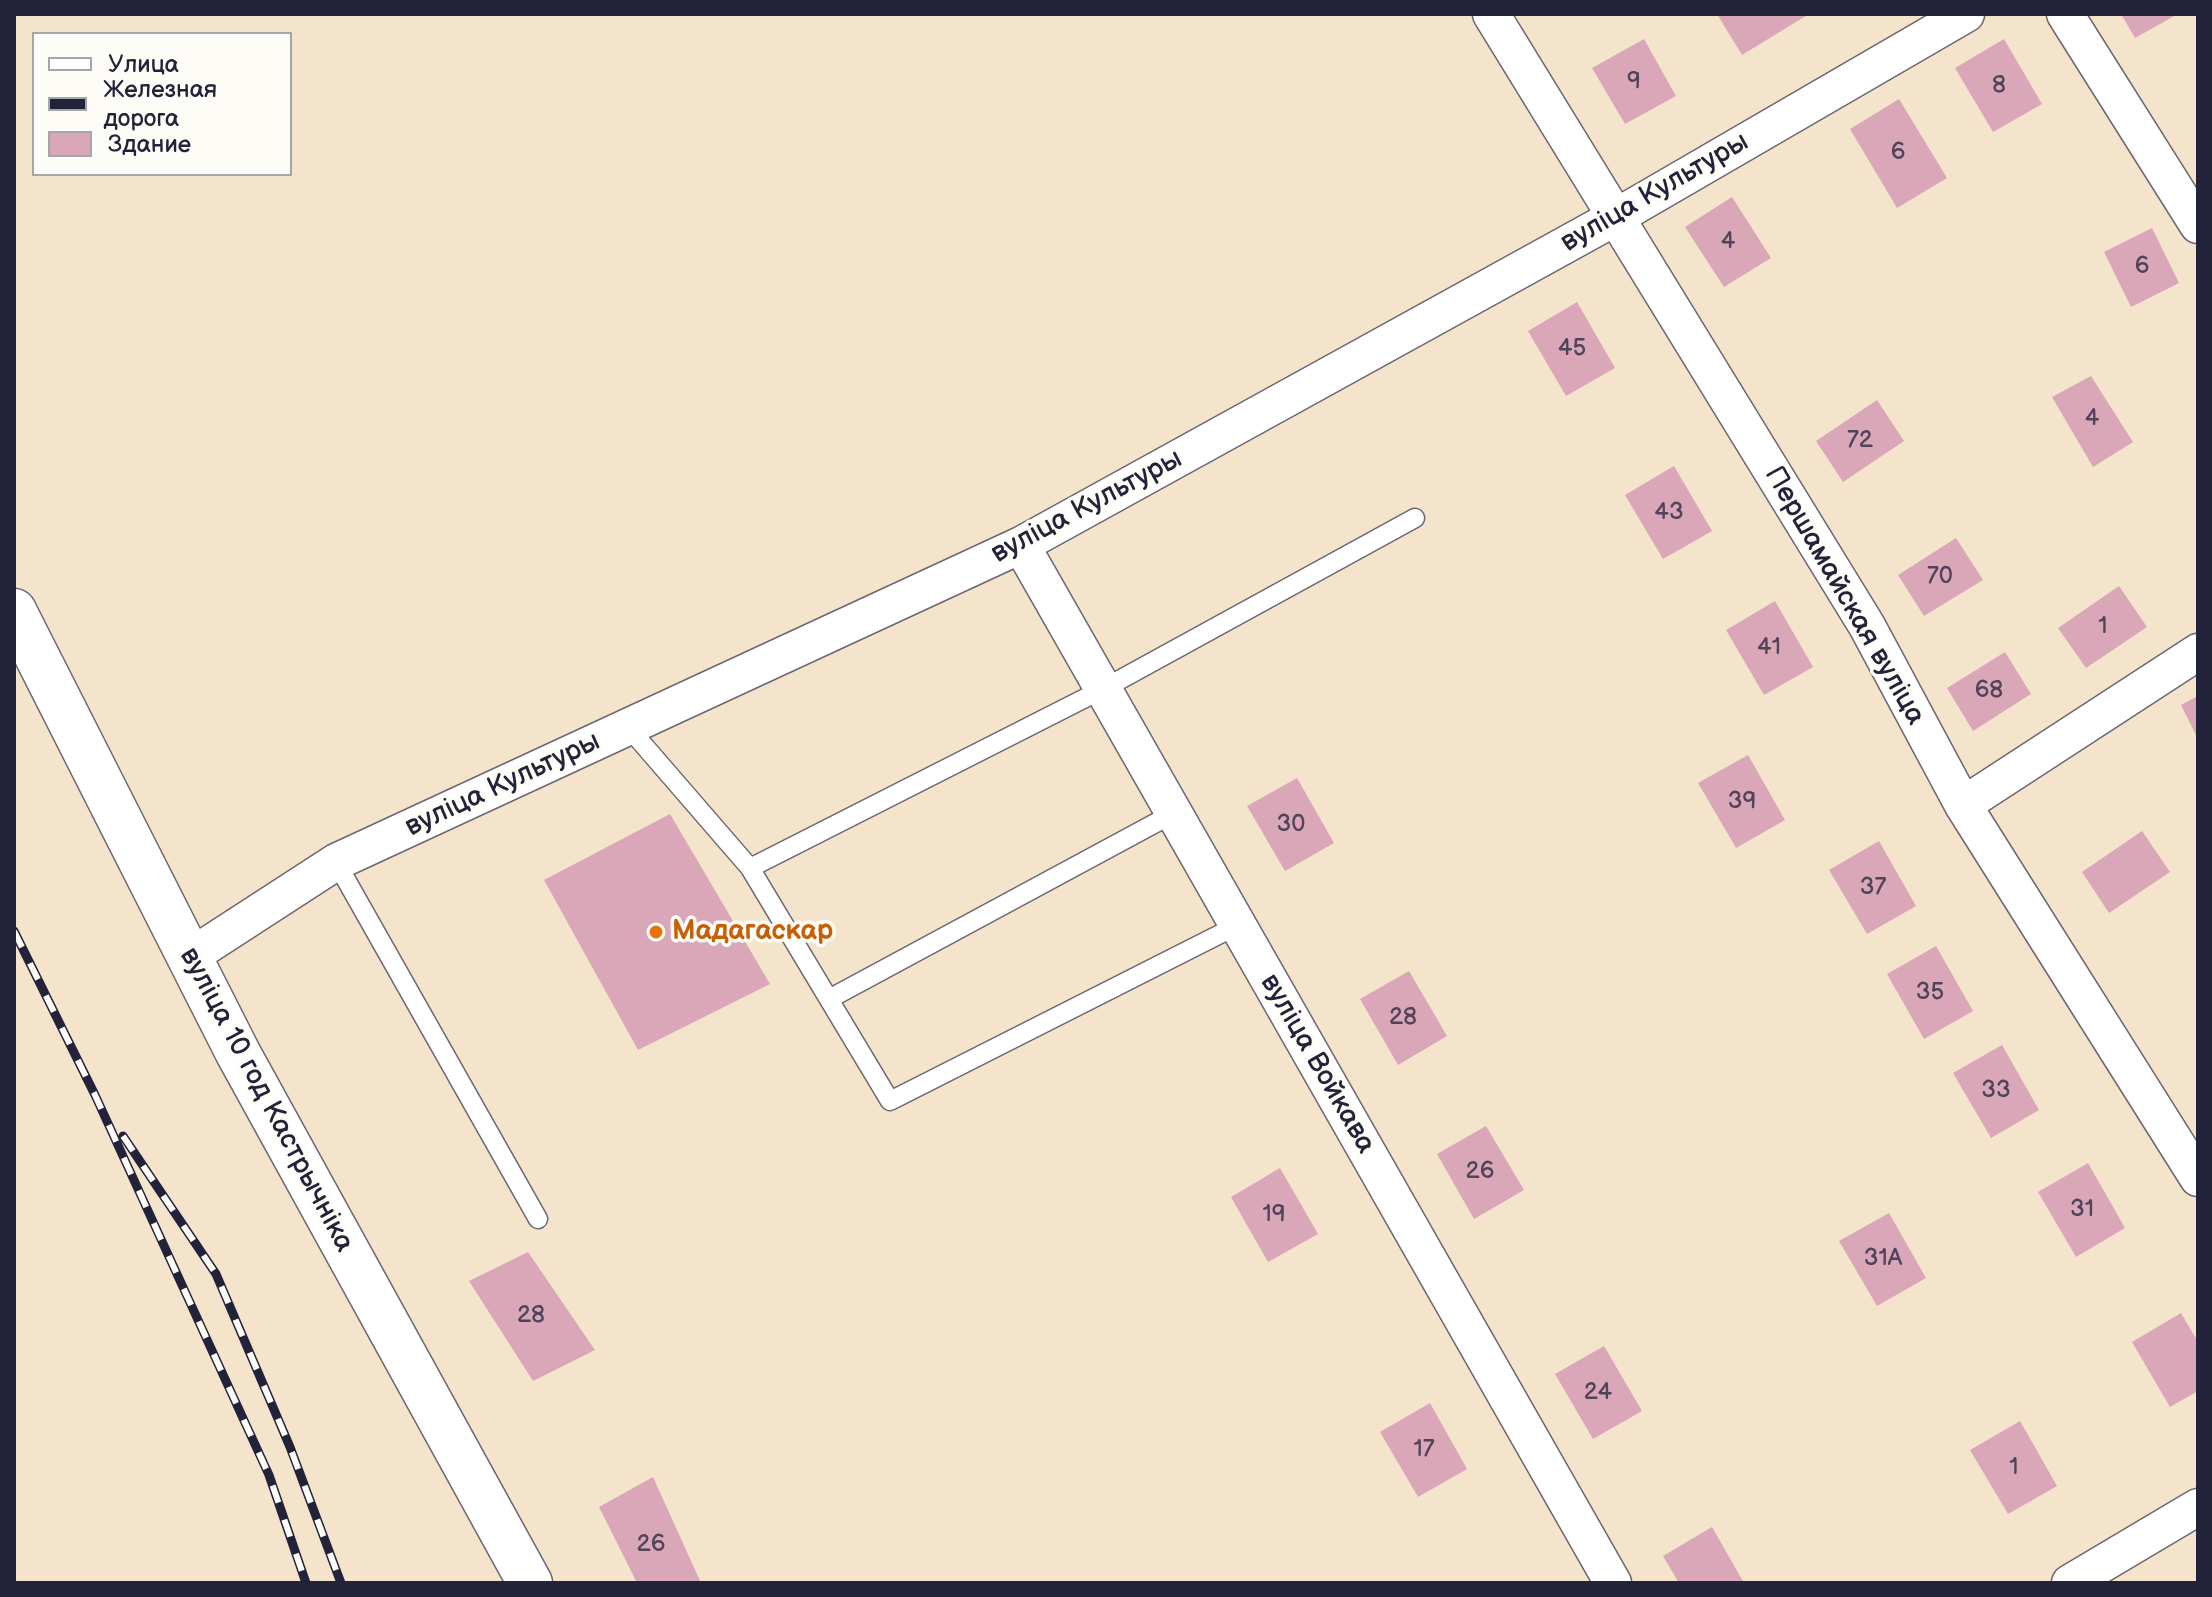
<!DOCTYPE html>
<html>
<head>
<meta charset="utf-8">
<style>
	body { margin:0 }
	#map { position:relative; width:2212px; height:1597px; overflow:hidden; background:#f5e4cc; font-family:"Balsamiq Sans",sans-serif }
	canvas { display:block }
	.frame { position:absolute; inset:0; border:16px solid #22223b; pointer-events:none }
	.legend { position:absolute; left:32px; top:32px; width:260px; height:144px; box-sizing:border-box; background:#fdfcf7; border:2px solid #a5a5ac; margin:0; padding:10px 14px; list-style:none; font-size:24px; color:#22223b }
	.legend li { display:flex; align-items:center; gap:16px; height:40px }
	.legend b { width:40px; border:2px solid #a5a5ac }
</style>
</head>
<body>
<div id="map">
<canvas width="2212" height="1597"></canvas>
<div class="frame"></div>
<ul class="legend">
<li><b style="height:10px;background:#fff"></b>Улица</li>
<li><b style="height:10px;background:#22223b"></b>Железная дорога</li>
<li><b style="height:22px;background:#d9a7b8"></b>Здание</li>
</ul>
</div>
<script>
const ctx = document.querySelector('canvas').getContext('2d');
ctx.lineJoin = 'round';
function fillPath(path, color) {
  ctx.fillStyle = color;
  ctx.fill(path, 'evenodd');
}
function trace(path, color, width, dash) {
  ctx.strokeStyle = color;
  ctx.lineWidth = width;
  ctx.lineCap = dash ? 'butt' : 'round';
  ctx.setLineDash(dash || []);
  ctx.stroke(path);
}
function write(font, color, halo, rows, align = 'center') {
  ctx.font = font + ' "Balsamiq Sans",sans-serif';
  ctx.lineWidth = 7;
  ctx.setLineDash([]);
  ctx.textBaseline = 'middle';
  ctx.strokeStyle = halo;
  ctx.fillStyle = color;
  for (const [text, x, y, turn = 0] of rows) {
    ctx.save();
    ctx.translate(x, y);
    ctx.rotate((+turn || 0) * Math.PI / 180);
    ctx.textAlign = isNaN(turn) ? turn : align;
    if (halo) ctx.strokeText(text, 0, 0);
    ctx.fillText(text, 0, 0);
    ctx.restore();
  }
}
fillPath(new Path2D(`
	M1717,14H1809L1742,55Z
	M2121,14H2178L2135,38Z
	M1644,39L1676,96L1625,124L1592,68Z
	M2004,39L2042,104L1993,132L1955,68Z
	M1899,99L1947,178L1897,208L1850,129Z
	M1732,197L1771,258L1724,287L1685,227Z
	M2152,228L2179,283L2131,307L2104,252Z
	M1577,302L1615,368L1566,396L1528,331Z
	M2091,376L2133,442L2093,467L2052,397Z
	M1877,400L1904,441L1843,482L1816,441Z
	M1674,466L1712,531L1663,559L1625,495Z
	M1956,538L1983,580L1924,616L1898,575Z
	M2119,586L2147,627L2086,668L2058,628Z
	M1775,601L1813,667L1764,695L1726,630Z
	M2005,652L2031,694L1973,731L1947,688Z
	M2198,696V739L2181,705Z
	M1748,755L1785,820L1736,848L1698,783Z
	M1297,778L1334,843L1285,871L1247,806Z
	M670,814L770,984L638,1050L544,880Z
	M2142,831L2170,872L2109,913L2082,872Z
	M1879,841L1916,906L1867,934L1829,870Z
	M1936,946L1973,1011L1924,1039L1887,974Z
	M1409,971L1447,1036L1398,1065L1360,999Z
	M2002,1045L2039,1110L1991,1138L1953,1073Z
	M1486,1126L1524,1190L1474,1219L1437,1154Z
	M2088,1163L2125,1228L2076,1257L2038,1192Z
	M1280,1168L1318,1234L1268,1262L1231,1197Z
	M1889,1213L1926,1278L1877,1306L1839,1241Z
	M528,1252L595,1350L533,1381L469,1281Z
	M2181,1313L2198,1342V1391L2170,1407L2132,1342Z
	M1604,1346L1642,1411L1593,1439L1555,1374Z
	M1430,1403L1467,1469L1418,1497L1380,1432Z
	M2020,1421L2057,1486L2008,1514L1970,1450Z
	M653,1477L701,1583H637L599,1507Z
	M1712,1527L1744,1583H1679L1663,1556Z`), '#d9a7b8');
const lane = new Path2D(`
	M628,727L750,868L890,1101L1238,925
	M336,862L538,1219
	M750,868L1103,689L1415,518
	M829,999L1174,813`);
const street = new Path2D(`
	M1491,14L1867,626L1963,805L2198,1178
	M2065,14L2198,225
	M1021,545L1613,1583
	M1963,805L2198,652
	M188,958L336,862L1021,545L1616,217L1966,14
	M2070,1583L2198,1507`);
const secondary = new Path2D(`
	M14,611L238,1053L530,1583`);
trace(lane, '#6c666e', 21);
trace(street, '#6c666e', 39);
trace(secondary, '#6c666e', 47);
trace(lane, '#fff', 18);
trace(street, '#fff', 36);
trace(secondary, '#fff', 44);
const rail = new Path2D(`
	M14,931L95,1095L269,1475L306,1583
	M123,1136L216,1274L290,1447L341,1583`);
trace(rail, '#22223b', 9);
trace(rail, '#fdfcf7', 6, [18]);
for (const [x, y, r, color] of [
	[656,932,8,"#e8710a"]
]) {
  const dot = new Path2D();
  dot.arc(x, y, r, 0, 2 * Math.PI);
  ctx.fillStyle = color;
  ctx.fill(dot);
  trace(dot, '#fdfcf7', 3);
}
write('24px', '#50435a', null, [
	["9",1634,82],
	["8",1999,86],
	["6",1898,153],
	["4",1728,242],
	["6",2142,267],
	["45",1572,349],
	["4",2092,419],
	["72",1860,441],
	["43",1669,513],
	["70",1940,577],
	["1",2103,627],
	["41",1769,648],
	["68",1989,691],
	["39",1742,802],
	["30",1291,825],
	["37",1873,888],
	["35",1930,993],
	["28",1403,1018],
	["33",1996,1091],
	["26",1480,1172],
	["31",2082,1210],
	["19",1274,1215],
	["31А",1883,1259],
	["28",531,1316],
	["24",1598,1393],
	["17",1424,1450],
	["1",2014,1468],
	["26",651,1545]
]);
write('28px', '#22223b', '#fdfcf7', [
	["вуліца Культуры",1655,193,-30],
	["вуліца Культуры",1087,507,-28],
	["Першамайская вуліца",1844,596,60],
	["вуліца Культуры",503,785,-25],
	["вуліца Войкава",1317,1064,60],
	["вуліца 10 год Кастрычніка",266,1100,62]
]);
write('bold 28px', '#c56008', '#fdfcf7', [
	["Мадагаскар",672,932]
], 'left');
</script>
</body>
</html>
